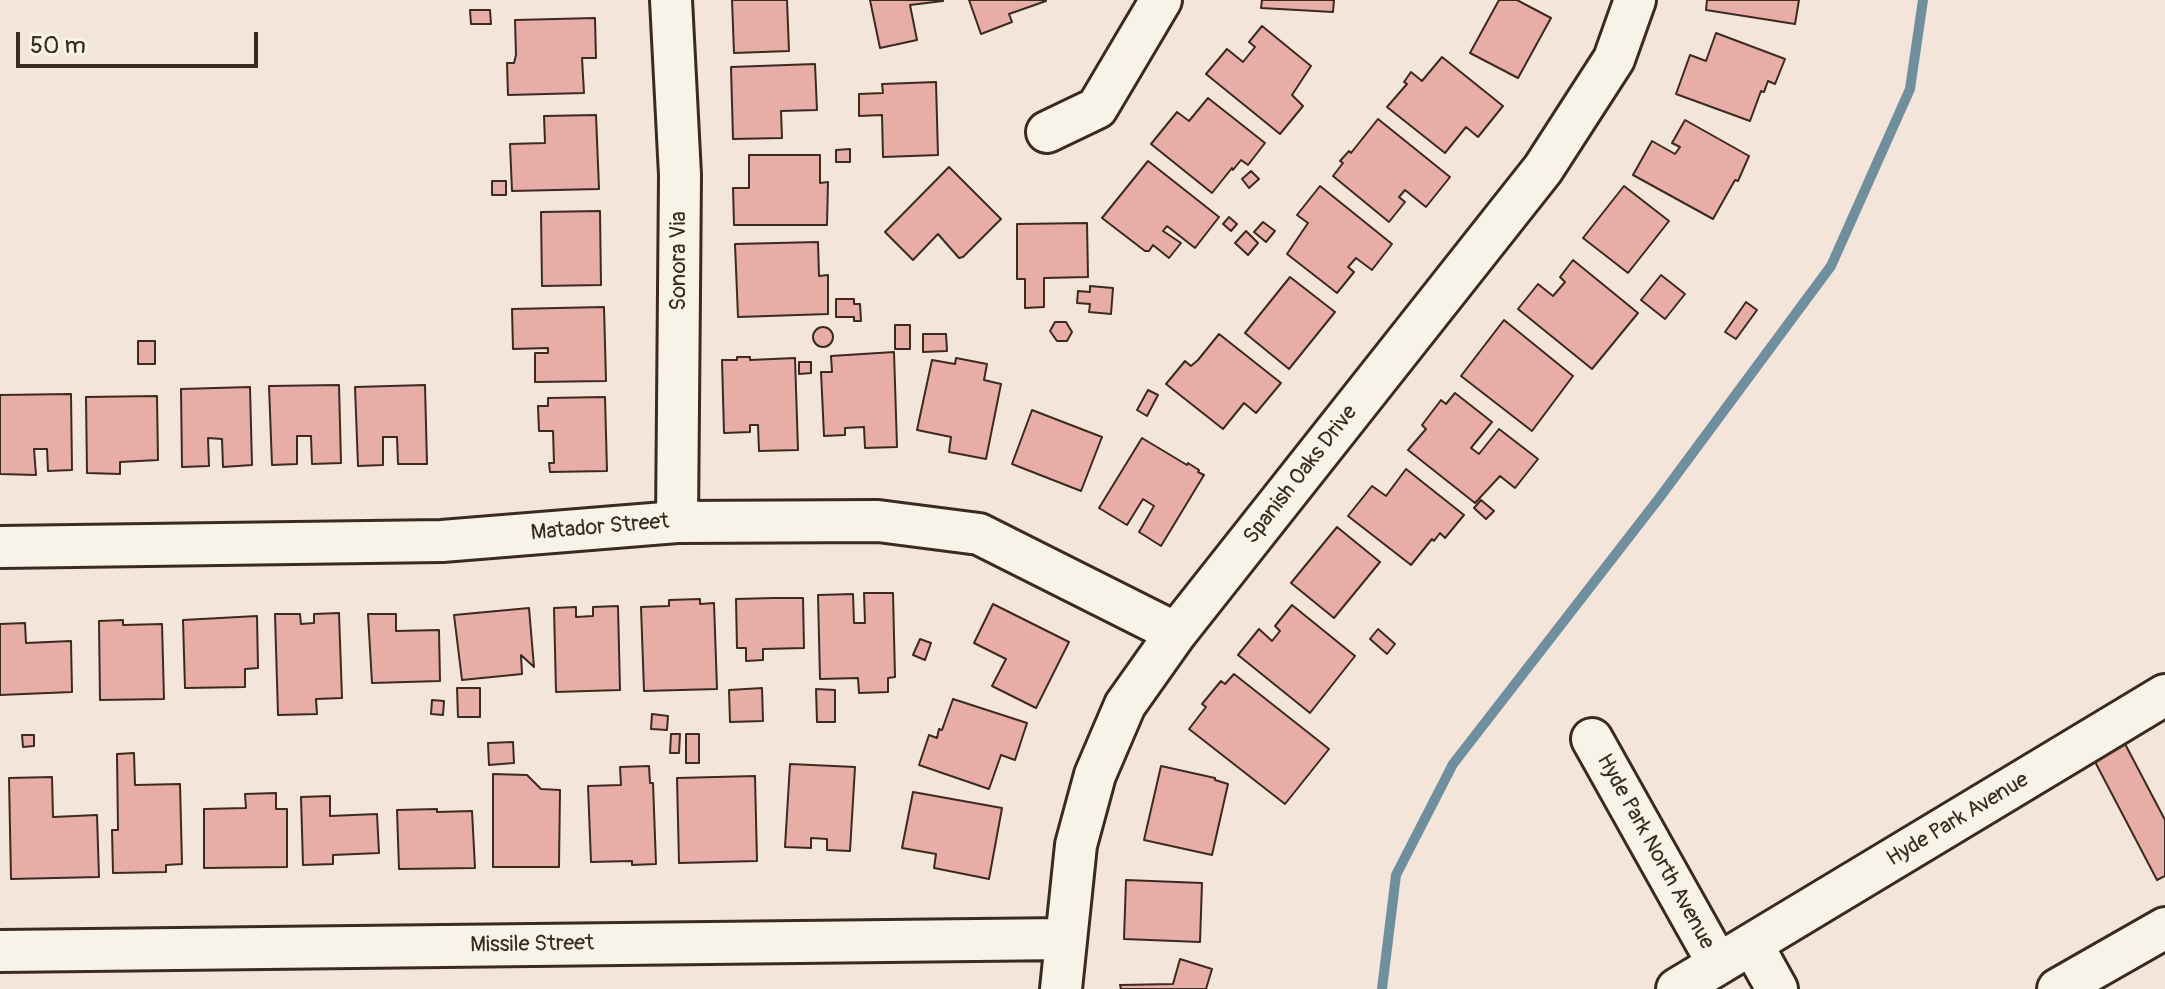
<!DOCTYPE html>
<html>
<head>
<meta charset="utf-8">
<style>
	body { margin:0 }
	#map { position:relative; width:2165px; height:989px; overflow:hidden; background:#f4e5db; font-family:Pangolin,sans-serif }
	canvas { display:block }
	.scale { position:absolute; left:16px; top:32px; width:242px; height:36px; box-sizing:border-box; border:4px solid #3b2a1e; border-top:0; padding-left:10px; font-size:24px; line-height:28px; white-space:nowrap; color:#3b2a1e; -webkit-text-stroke:6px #f7f3e8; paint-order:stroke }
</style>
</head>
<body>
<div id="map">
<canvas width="2165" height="989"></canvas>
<div class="scale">50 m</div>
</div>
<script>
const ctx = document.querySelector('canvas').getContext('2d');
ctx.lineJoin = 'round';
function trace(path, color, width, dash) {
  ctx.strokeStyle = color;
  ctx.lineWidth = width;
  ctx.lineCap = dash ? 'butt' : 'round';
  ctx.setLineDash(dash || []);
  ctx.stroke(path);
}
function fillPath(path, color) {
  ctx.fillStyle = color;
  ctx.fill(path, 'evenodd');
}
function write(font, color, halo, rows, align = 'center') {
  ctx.font = font + ' Pangolin,sans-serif';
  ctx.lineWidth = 6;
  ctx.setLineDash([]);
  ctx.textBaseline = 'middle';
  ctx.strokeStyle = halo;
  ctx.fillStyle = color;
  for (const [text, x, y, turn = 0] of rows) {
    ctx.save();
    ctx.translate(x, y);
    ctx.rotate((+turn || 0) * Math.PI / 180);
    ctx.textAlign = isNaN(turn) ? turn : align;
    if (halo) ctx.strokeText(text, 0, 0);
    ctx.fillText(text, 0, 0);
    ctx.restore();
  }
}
trace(new Path2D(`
	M1382,989L1396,875L1453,764L1660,497L1831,266L1910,89L1923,0`), '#6f8f9e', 10);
const building = new Path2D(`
	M732,0H787L789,51L734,53Z
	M870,0H943V1L910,5L917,40L880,48Z
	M969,0H1046V1L1009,14L1012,22L981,34Z
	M1262,0H1334L1333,12L1261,8Z
	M1499,0H1517L1551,18L1518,78L1470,53Z
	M1707,0H1799L1795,24L1706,10Z
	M470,10H490L491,24H471Z
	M595,18L596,58H582L584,93L508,95L507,63H514L516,55L515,20Z
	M1262,26L1311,66L1292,95L1303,106L1280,134L1206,74L1227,49L1243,62L1255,47L1249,42Z
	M1716,33L1785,59L1775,84L1768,81L1764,92L1761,91L1750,121L1676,94L1690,55L1706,61Z
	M1442,57L1503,106L1478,137L1466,127L1445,153L1387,107L1407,84L1404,82L1411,72L1422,81Z
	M815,64L817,110L781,111L782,138L733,139L731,67Z
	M936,82L938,155L883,157L882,115L859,116V94L883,93L882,84Z
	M1208,98L1265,143L1248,165L1241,160L1233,170L1232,168L1212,193L1151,144L1177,112L1189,121Z
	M596,115L599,189L512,191L510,144L545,143L544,116Z
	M1378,119L1450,177L1426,207L1405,190L1399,197L1405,202L1389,222L1333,176L1343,163L1340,161L1349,151L1351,153Z
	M1685,120L1749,156L1738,181L1735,180L1713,219L1633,175L1652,141L1675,154L1680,147L1672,143Z
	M850,149V162H836V150Z
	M749,155H820V183L828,182L827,225H734L733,188H749Z
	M1148,161L1219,217L1195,248L1167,226L1163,231L1181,243L1169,258L1153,245L1149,251H1145L1102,218Z
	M949,167L1001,219L963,257L959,258L938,234L913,260L885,232Z
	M1251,171L1259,179L1249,188L1242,179Z
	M492,181H506V195H492Z
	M1320,186L1392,244L1372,270L1356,258L1348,267L1354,272L1337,293L1287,254L1308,223L1297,215Z
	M1624,186L1669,221L1628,273L1583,238Z
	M600,211L601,285L542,286L541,212Z
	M1229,217L1237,224L1231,231L1223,224Z
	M1263,222L1275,231L1266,242L1254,232Z
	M1087,223L1088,277L1044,278V307L1025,308V279H1017V224Z
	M1246,231L1258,243L1248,255L1235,243Z
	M818,242L819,276L828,275V314L738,317L735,244Z
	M1573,260L1638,313L1592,369L1518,309L1538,284L1553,296L1565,282L1560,277Z
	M1661,275L1685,294L1665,319L1641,300Z
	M1290,277L1335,312L1289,369L1245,333Z
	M1090,286L1113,288L1111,314L1089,312L1090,304L1077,303L1078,291L1090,292Z
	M836,299H854V304H860L861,321H854V317H836Z
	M1746,302L1757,310L1736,339L1725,332Z
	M604,307L606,381L535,382V353H548V348L513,349L512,309Z
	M1504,320L1573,376L1532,431L1461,376Z
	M1055,322H1066L1072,332L1067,341H1057L1050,331Z
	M895,325H910V349H895Z
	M813 337a10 10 0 1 1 20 0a10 10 0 1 1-20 0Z
	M923,334H946L947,351L923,352Z
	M1219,334L1281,383L1256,413L1244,403L1223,429L1166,384L1185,361L1191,366L1198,360Z
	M138,341H155V364H138Z
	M894,352L897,447L865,448L864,427L845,428V435L824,436L821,372H832L831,356Z
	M737,357H750V360L795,358L798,450L759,451L758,425H750V432L724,433L722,360H737Z
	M956,358L987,364L984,380L1001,384L986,459L949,452L951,437L917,430L932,360L955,364Z
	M799,362H811V373L799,374Z
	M339,385L341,463L312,464L311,436H297V464L272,465L269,386Z
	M425,385L427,464H398L397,437H383V465L358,466L355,387Z
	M250,387L252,465L223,467L222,439L208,438L209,466L182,467L181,389Z
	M1148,390L1158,395L1147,416L1137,410Z
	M1455,393L1492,422L1471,448L1479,454L1499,429L1538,459L1515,488L1500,476L1475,503L1408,450L1426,429L1422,425L1441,400L1446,404Z
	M71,394L72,470L48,471L47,449H34L36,475L0,474V395Z
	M157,396L158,460L120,462V474L87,473L86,397Z
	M605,397L607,471L550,472L549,463H554L553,431H539L538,406H548V398Z
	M1032,410L1102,437L1081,491L1012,464Z
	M1142,438L1187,465L1188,463L1199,470L1198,472L1204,475L1161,546L1139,532L1154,506L1143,499L1127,525L1099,508Z
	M1406,469L1464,515L1445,538L1440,533L1434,541L1432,539L1411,565L1348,516L1372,486L1386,496Z
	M1481,500L1494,511L1486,519L1474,508Z
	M1337,527L1380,562L1334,618L1291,583Z
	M864,593H893L895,677L888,678V692L859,693L858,678L820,679L818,595L853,594L854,623H865Z
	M773,598H803L804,648L763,649V660L746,661V648H737L736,599Z
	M700,599V604L714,603L717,689L644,691L641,607L669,606V600Z
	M993,604L1069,642L1036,708L992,686L1006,659L974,643Z
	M1292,605L1355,656L1310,713L1238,655L1259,629L1272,641L1280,631L1275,626Z
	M618,606L620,690L556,692L554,608L576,607V617L593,616V607Z
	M529,608L534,667L521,655L522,674L462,680L454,615Z
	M339,613L342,698L316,699L317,714L278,715L275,614H300L301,624L314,623V614Z
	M368,614H396V631L439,630L440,681L372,683Z
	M257,616L258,668L245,669V687L185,688L183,620Z
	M123,620V625L162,624L164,699L100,700L99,621Z
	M25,623L26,643L71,641L72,692L0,695V624Z
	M1378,629L1395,644L1387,654L1370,639Z
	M920,639L931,643L925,660L913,655Z
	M1234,674L1329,749L1285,804L1189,729L1206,707L1202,704L1221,681L1225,684Z
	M457,688H480V717H458Z
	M762,688L763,721L730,722L729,690Z
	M816,689L835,690V722H817Z
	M953,699L1027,723L1015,760L1001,755L989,789L919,765L929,735L937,738L939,729L942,730Z
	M432,700L444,701L443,715L431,714Z
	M652,714L668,716L667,730L651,729Z
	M671,734H680L679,753H670Z
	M686,734H699V763H686Z
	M22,735H34V746L23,747Z
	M513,742L514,763L489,765L488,743Z
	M2124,742L2165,820V876L2157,880L2093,758Z
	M134,753L135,785L180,784L182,864L166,865V872L113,873L112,830H118L117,754Z
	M790,764L855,767L850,851L827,850V839L811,838V848L785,847Z
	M649,766L650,783H653L656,864L632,865V861L591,862L588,786L621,785L620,767Z
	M1161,766L1215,778V780L1228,784L1212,855L1144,840Z
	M493,774L527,775L541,789L560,790L559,867H493Z
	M755,776L757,861L679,863L677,778Z
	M52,777L53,817L97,815L99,877L11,879L9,778Z
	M913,792L1002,808L989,879L934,868L936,854L902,848Z
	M276,793V809H287V867L204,868V809L246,808L245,794Z
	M330,796V816L377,814L379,853L333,855V864L303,865L301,797Z
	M437,809V812L472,811L475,868L399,869L397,810Z
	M1126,880L1202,883L1200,942L1124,939Z
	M1180,959L1212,969L1206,989H1121L1120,985L1173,984Z`);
fillPath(building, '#e8ada7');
trace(building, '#3b2a1e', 2);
const minor = new Path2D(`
	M671,0L680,175L677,522
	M1047,132L1097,108L1161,0
	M0,547L442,541L677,522L878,521L979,534L1176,633
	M1592,739L1718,964
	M1752,944L1777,989
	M0,951L1065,939
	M1061,989L1076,845L1095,775L1125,705L1176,633L1543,169L1614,59L1635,0
	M1677,989L2165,695
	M2058,989L2165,928`);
trace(minor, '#3b2a1e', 46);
trace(minor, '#f7f3e8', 40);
write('22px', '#3b2a1e', '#f7f3e8', [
	["Sonora Via",679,261,-90],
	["Spanish Oaks Drive",1301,475,-52],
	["Matador Street",600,528,-5],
	["Hyde Park Avenue",1958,820,-31],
	["Hyde Park North Avenue",1655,852,61],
	["Missile Street",532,945,-1]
]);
</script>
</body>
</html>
